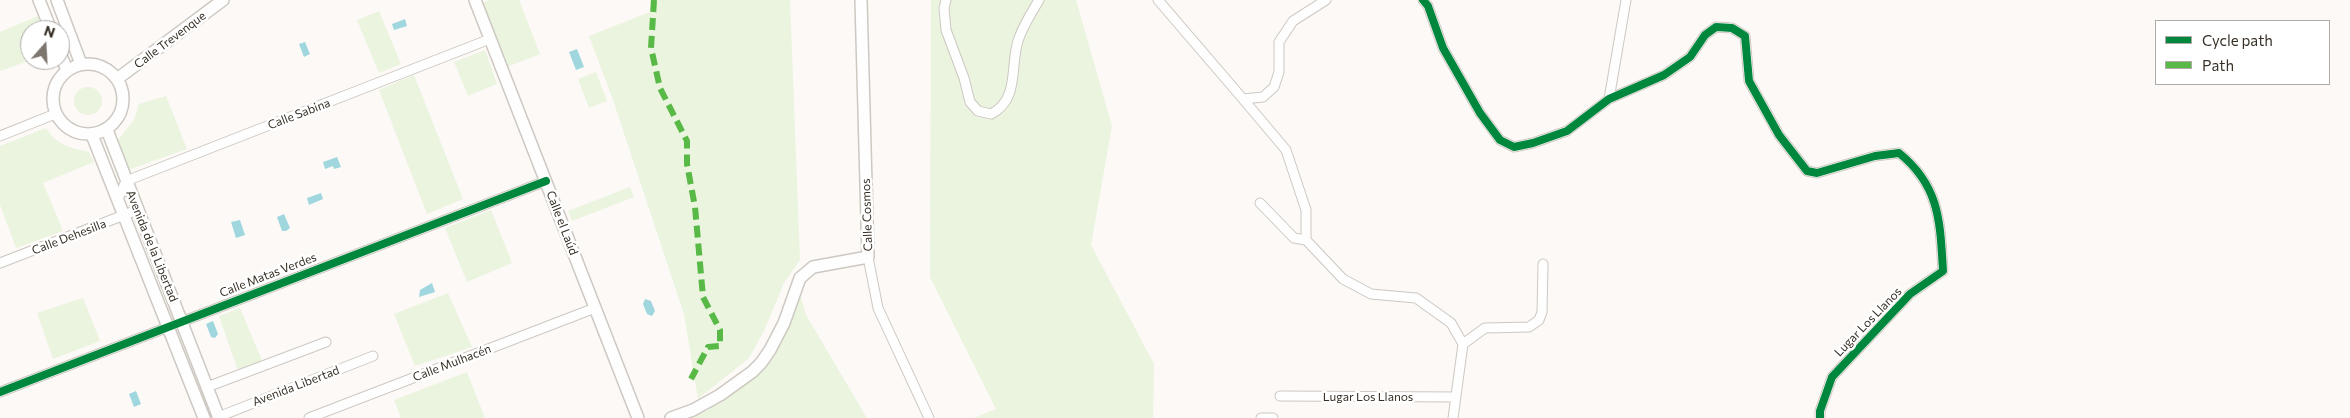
<!DOCTYPE html>
<html>
<head>
<meta charset="utf-8">
<style>
	body { margin:0 }
	#map { position:relative; width:2350px; height:418px; overflow:hidden; background:#fcf9f6; font-family:Commissioner,sans-serif }
	canvas { display:block }
	.legend { position:absolute; left:2155px; top:20px; width:175px; height:65px; box-sizing:border-box; background:#fff; border:1px solid #afaca8; margin:0; padding:6px 9px; list-style:none; font-size:15px; color:#383026 }
	.legend li { display:flex; align-items:center; gap:10px; height:25px }
	.legend b { width:25px; border:1px solid #afaca8 }
	.north { position:absolute; left:20px; top:20px; width:50px; height:50px; box-sizing:border-box; background:#fff; border:1px solid #afaca8; border-radius:50%; rotate:19deg; font-size:14px; font-weight:700; line-height:20px; text-align:center; color:#383026 }
	.north::after { content:''; display:block; margin:auto; width:18px; height:22px; background:#7d766f; clip-path:polygon(50% 0,100% 100%,50% 72%,0 100%) }
</style>
</head>
<body>
<div id="map">
<canvas width="2350" height="418"></canvas>
<ul class="legend">
<li><b style="height:6px;background:#00873e"></b>Cycle path</li>
<li><b style="height:6px;background:#58b947"></b>Path</li>
</ul>
<div class="north">N</div>
</div>
<script>
const ctx = document.querySelector('canvas').getContext('2d');
ctx.lineJoin = 'round';
function fillPath(path, color) {
  ctx.fillStyle = color;
  ctx.fill(path, 'evenodd');
}
function trace(path, color, width, dash) {
  ctx.strokeStyle = color;
  ctx.lineWidth = width;
  ctx.lineCap = dash ? 'butt' : 'round';
  ctx.setLineDash(dash || []);
  ctx.stroke(path);
}
function write(font, color, halo, rows, align = 'center') {
  ctx.font = font + ' Commissioner,sans-serif';
  ctx.lineWidth = 5;
  ctx.setLineDash([]);
  ctx.textBaseline = 'middle';
  ctx.strokeStyle = halo;
  ctx.fillStyle = color;
  for (const [text, x, y, turn = 0] of rows) {
    ctx.save();
    ctx.translate(x, y);
    ctx.rotate((+turn || 0) * Math.PI / 180);
    ctx.textAlign = isNaN(turn) ? turn : align;
    if (halo) ctx.strokeText(text, 0, 0);
    ctx.fillText(text, 0, 0);
    ctx.restore();
  }
}
fillPath(new Path2D(`
	M490,0H519L540,54L507,67L482,3Z
	M650,0H790L800,260L784,283L764,331L749,358L698,399L684,314L613,100L589,36L650,12Z
	M931,0H1076L1112,126L1091,245L1154,364L1153,418H974L996,409L930,277Z
	M379,11L401,64L379,73L357,20Z
	M38,16L43,30H30L31,60L0,71V32Z
	M485,50L497,84L468,96L454,62Z
	M596,72L607,101L589,108L578,79Z
	M414,75L463,199L427,214L379,90Z
	M74 101a14 14 0 1 1 28 0a14 14 0 1 1-28 0Z
	M166,96L187,149L128,170L118,140L134,120L139,104Z
	M46,128C56,145 71,148 89,152L94,162L43,183L63,231L16,248L0,205V146Z
	M630,187L634,197L572,221L568,211Z
	M491,210L512,263L467,282L445,228Z
	M448,293L472,347L415,366L394,314Z
	M800,294L806,315L867,418H687L707,411L766,363L783,341Z
	M83,298L100,341L53,359L37,313Z
	M240,308L263,363L238,371L219,316Z
	M467,372L485,418H401L394,400Z`), '#eaf4df');
fillPath(new Path2D(`
	M405,19L407,26L394,30L392,24Z
	M305,42L310,54L304,57L299,44Z
	M577,49L584,67L576,70L569,52Z
	M337,157L341,167L334,169L333,166L325,169L323,162Z
	M321,193L323,199L309,205L307,198Z
	M284,214L290,228L286,231H282L277,217Z
	M240,220L245,235L236,238L231,222Z
	M432,283L435,292L419,297L420,290Z
	M645,299L651,301L655,311L652,316L647,314L643,304Z
	M213,321L218,334L215,338L211,337L206,324Z
	M136,391L141,404L134,407L129,394Z`), '#a0d7df');
const minor = new Path2D(`
	M946,0L944,8L946,30L964,78L970,102L978,111L991,114C1021,99 1009,63 1019,38C1024,24 1032,12 1039,0
	M1158,0L1243,99L1263,97L1274,87L1279,72V42L1293,21L1326,0
	M1423,0L1428,6L1443,48L1480,113L1500,140L1514,147L1533,143L1567,131L1609,99L1664,75L1690,57L1705,35L1716,27L1732,28L1745,36L1749,81L1779,135L1807,171L1817,173L1875,156L1899,153C1940,186 1940,222 1943,271L1910,294L1832,377L1820,411V418
	M1243,99L1286,150L1306,210V240L1343,279L1371,294L1416,298L1451,323L1463,344L1453,418
	M1609,99L1626,0
	M0,136L55,114
	M118,199L126,181L490,39
	M1260,203L1294,238L1306,240
	M868,257L878,308L929,418
	M0,263L137,210
	M1463,344L1485,328L1529,327L1539,320L1542,312L1543,264
	M207,387L326,342
	M0,392L546,181
	M1280,396L1456,397
	M218,417L373,356
	M309,418L595,308
	M1261,418H1273`);
const tertiary = new Path2D(`
	M39,0L51,30
	M57,0L81,64
	M475,0L638,418
	M60,53L67,70
	M53 99a35 35 0 1 1 70 0a35 35 0 1 1-70 0Z
	M117,79L223,0
	M107,130L219,418
	M92,135L204,418
	M671,418L693,410L720,395L752,372L761,363L770,350L784,323L800,278L813,267L868,257L861,0`);
trace(minor, '#cdc8c1', 11);
trace(tertiary, '#cdc8c1', 14);
trace(minor, '#fffefe', 9);
trace(tertiary, '#fffefe', 11);
trace(new Path2D(`
	M654,0L651,48L660,88L687,141V164L695,207L703,297L720,330V346L708,347L691,379`), '#58b947', 6, [12, 6]);
trace(new Path2D(`
	M1423,0L1428,6L1443,48L1480,113L1500,140L1514,147L1533,143L1567,131L1609,99L1664,75L1690,57L1705,35L1716,27L1732,28L1745,36L1749,81L1779,135L1807,171L1817,173L1875,156L1899,153C1940,186 1940,222 1943,271L1910,294L1832,377L1820,411V418
	M0,392L546,181`), '#00873e', 8);
write('12px', '#383026', '#fff', [
	["Calle Trevenque",170,40,-37],
	["Calle Sabina",299,114,-21],
	["Calle Cosmos",867,215,-92],
	["Calle el Laúd",562,223,69],
	["Calle Dehesilla",69,237,-21],
	["Avenida de la Libertad",152,246,68],
	["Calle Matas Verdes",268,275,-21],
	["Lugar Los Llanos",1868,322,-46],
	["Calle Mulhacén",452,363,-21],
	["Avenida Libertad",296,386,-21],
	["Lugar Los Llanos",1368,397]
]);
</script>
</body>
</html>
